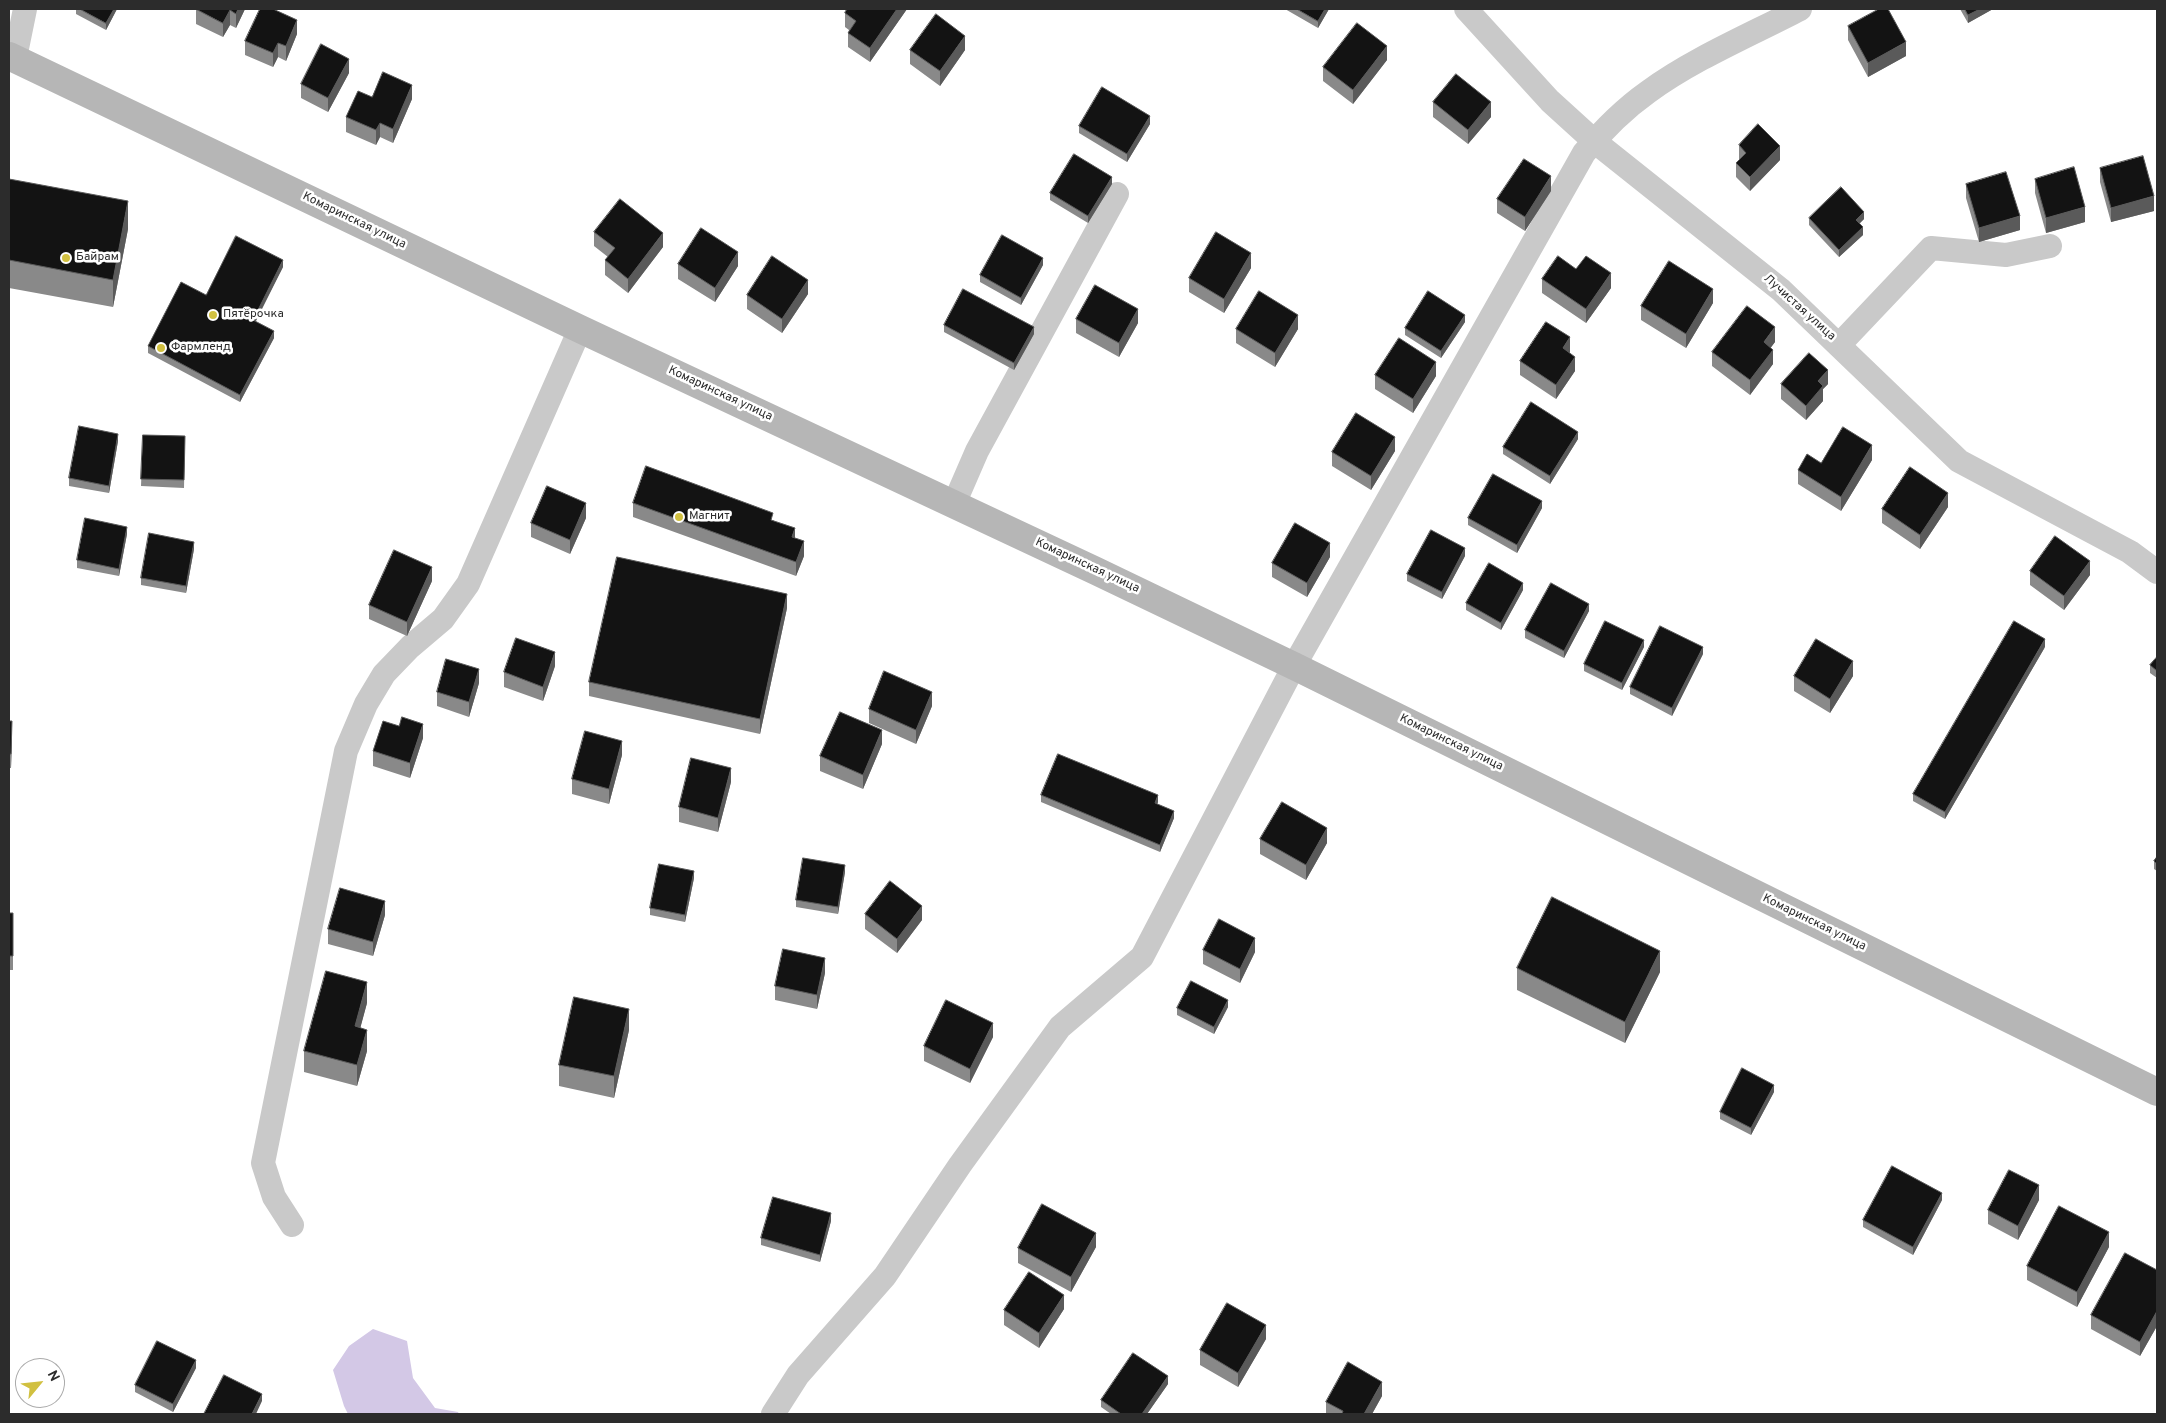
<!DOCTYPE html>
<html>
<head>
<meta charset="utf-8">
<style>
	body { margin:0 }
	#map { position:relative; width:2166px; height:1423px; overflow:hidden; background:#fff; font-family:Overpass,sans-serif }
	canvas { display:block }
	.frame { position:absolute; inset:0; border:10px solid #2c2c2c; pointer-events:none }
	.north { position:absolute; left:15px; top:1358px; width:50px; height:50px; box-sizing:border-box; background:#fff; border:1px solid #ababab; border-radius:50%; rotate:62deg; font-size:14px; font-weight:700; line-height:20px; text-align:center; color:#2c2c2c }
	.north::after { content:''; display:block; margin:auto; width:18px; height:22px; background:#d1c040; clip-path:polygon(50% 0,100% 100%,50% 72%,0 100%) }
</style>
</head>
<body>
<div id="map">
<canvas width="2166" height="1423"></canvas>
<div class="frame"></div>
<div class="north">N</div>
</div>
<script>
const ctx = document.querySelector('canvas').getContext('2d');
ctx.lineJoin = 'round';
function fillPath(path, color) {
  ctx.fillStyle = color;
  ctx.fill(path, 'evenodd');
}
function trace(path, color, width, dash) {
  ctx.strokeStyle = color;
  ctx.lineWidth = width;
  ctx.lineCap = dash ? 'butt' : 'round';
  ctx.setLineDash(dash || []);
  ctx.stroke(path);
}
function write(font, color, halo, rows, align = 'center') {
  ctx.font = font + ' Overpass,sans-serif';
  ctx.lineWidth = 5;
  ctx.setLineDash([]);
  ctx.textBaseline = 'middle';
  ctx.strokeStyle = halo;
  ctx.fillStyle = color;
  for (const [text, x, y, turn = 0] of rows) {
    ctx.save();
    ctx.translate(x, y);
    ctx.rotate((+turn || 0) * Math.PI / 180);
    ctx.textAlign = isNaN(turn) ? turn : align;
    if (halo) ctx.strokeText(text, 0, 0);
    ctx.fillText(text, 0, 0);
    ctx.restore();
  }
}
fillPath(new Path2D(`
	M373,1329L407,1341L413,1378L435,1408L458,1412L459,1414H348L344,1406L333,1370L349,1346Z`), '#d3c8e6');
trace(new Path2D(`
	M1466,9L1550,101L1594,141L1781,290L1959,461L2130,552L2157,572
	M15,58L25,9
	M1839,345L1931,248L2006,255L2050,246
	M954,504L977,451L1117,194
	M292,1225L274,1197L263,1163L346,751L366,704L384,674L410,647L443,619L468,584L580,329
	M773,1414L798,1375L885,1276L960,1165L1060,1027L1142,957L1294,666L1584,153C1603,130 1624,109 1648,92C1693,59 1750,35 1800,9`), '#c9c9c9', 24);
trace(new Path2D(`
	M9,56L580,329L1096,571L1294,666L2157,1092`), '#b6b6b6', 28);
fillPath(new Path2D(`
	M76,9H117L106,30L76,14Z
	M196,9H245L236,28L230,25L223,37L196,24Z
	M847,9H907L870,62L848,47V33L849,30L845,27V13Z
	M1285,9H1329L1318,28Z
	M1960,9H1993L1968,23Z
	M1848,26L1906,56L1868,77L1848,40Z
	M297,34L286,61L278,57L273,67L245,55V41Z
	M910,50H965L940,86L910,64Z
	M1387,60L1353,104L1323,81V67Z
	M349,73L328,112L301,98V84Z
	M372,97L412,99L393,143L380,137L376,145L346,132V117Z
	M1433,102L1491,117L1468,144L1433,117Z
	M1150,124L1127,162L1079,133V126Z
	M1739,145L1780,160L1750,191L1736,177V163L1739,160Z
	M2100,168L2154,211L2111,222L2100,182Z
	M9,179L128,229L113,307L9,288Z
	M2035,179L2085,222L2046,233L2035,193Z
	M1112,184L1088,223L1050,200V193Z
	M1966,184L2020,230L1979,242L1966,198Z
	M1551,191L1525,231L1497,213V199Z
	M1809,218L1864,219L1860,223L1863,235L1839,257L1809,225Z
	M594,232L663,247L628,293L605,275V260L608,257L594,246Z
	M678,264L738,266L715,302L678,279Z
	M1043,265L1021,305L980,282V275Z
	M283,267L255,321L274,338L240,402L148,353V346L206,295Z
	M1251,268L1224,313L1189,292V278Z
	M1576,269L1611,288L1586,323L1542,293V279Z
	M808,294L782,333L747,309V295Z
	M1713,303L1686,348L1641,320V306Z
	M1076,319L1138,323L1119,357L1076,333Z
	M1465,322L1441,358L1405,335V328Z
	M944,325L1034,334L1014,370L944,332Z
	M1236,329H1298L1275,367L1236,343Z
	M1775,342L1770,348L1773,364L1750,395L1712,366V352Z
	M1570,352L1569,353L1575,371L1556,399L1520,375V361Z
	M1375,375L1436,376L1413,413L1375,389Z
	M1781,384H1828L1823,389V401L1806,420L1781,399Z
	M143,435L185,436L184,488L141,486Z
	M1578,439L1550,484L1503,454V447Z
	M118,441L109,493L69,486V478Z
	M1395,451L1371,490L1332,466V452Z
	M1872,460L1841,511L1798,484V470L1821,463Z
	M633,503L773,520L795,538L804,556L796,576L633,517Z
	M1948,507L1920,549L1882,523V509Z
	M1542,508L1517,553L1468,525V518Z
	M586,518L570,554L531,537V523Z
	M127,534L119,576L77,568V560Z
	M194,549L186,593L141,585V578Z
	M1465,556L1442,599L1407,581V574Z
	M1330,557L1307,597L1272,577V563Z
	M2030,571L2090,575L2064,610L2030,585Z
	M432,581L407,636L369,619V605Z
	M1523,590L1501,630L1466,610V603Z
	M787,608L760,734L589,696V682Z
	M1589,611L1564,658L1525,638V630Z
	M1644,647L1622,690L1584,671V664Z
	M2045,647L1945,819L1913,801V794Z
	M1703,654L1672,716L1630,694V687Z
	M2157,657V678L2150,673V665Z
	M555,666L543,701L504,687V672Z
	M1794,676H1853L1830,713L1794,691Z
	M479,683L469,717L437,706V692Z
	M932,706L916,744L869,723V709Z
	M9,721L12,735L11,768H9Z
	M399,726L423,738L410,778L373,766V751Z
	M882,744L863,789L820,771V756Z
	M622,755L609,804L572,794V779Z
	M731,782L718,832L679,822V807Z
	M1041,795L1158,802L1157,804L1174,818L1160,852L1041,802Z
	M1260,839L1327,843L1306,880L1260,854Z
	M2157,857V871L2154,869V861Z
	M845,872L838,914L796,907V900Z
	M694,878L685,922L650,915V908Z
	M9,913H13V970H9Z
	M865,914L922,920L897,953L865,929Z
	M385,915L373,956L328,944V929Z
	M1203,950L1255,952L1240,983L1203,964Z
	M1517,968L1660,972L1625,1043L1517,990Z
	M825,973L817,1009L775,1000V986Z
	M367,1003L360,1028L367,1051L357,1086L304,1072V1051Z
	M1228,1007L1214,1034L1177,1015V1008Z
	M629,1030L614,1098L559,1086V1065Z
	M993,1037L970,1083L924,1061V1046Z
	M1774,1092L1751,1135L1720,1119V1112Z
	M1942,1200L1913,1255L1863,1227V1220Z
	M2039,1200L2018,1240L1988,1224V1210Z
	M831,1221L820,1262L761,1245V1238Z
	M1096,1247L1071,1292L1018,1263V1248Z
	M2109,1247L2077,1307L2027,1280V1266Z
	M2157,1270V1326L2140,1356L2091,1329V1315Z
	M1064,1309L1039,1348L1004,1325V1310Z
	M1266,1339L1238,1387L1200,1365V1350Z
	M196,1368L173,1412L135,1392V1385Z
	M1168,1384L1147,1414H1111L1101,1407V1400Z
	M1382,1396L1372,1414H1326V1402Z`), '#898989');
fillPath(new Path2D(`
	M114,9H117L106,30V23Z
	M238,9H245L236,28V14Z
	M897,9H907L870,62V48Z
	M1325,9H1329L1318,28V21Z
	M1980,9H1993L1968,23V15Z
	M230,10V25L223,37V23Z
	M297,20V34L286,61V46Z
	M965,36V50L940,86V71Z
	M1906,42V56L1868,77V63Z
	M278,43V57L273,67V53Z
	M1387,46V60L1353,104V90Z
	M349,59V73L328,112V98Z
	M412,85V99L393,143V129Z
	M1491,102V117L1468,144V130Z
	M1150,116V124L1127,162V154Z
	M380,123V137L376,145V130Z
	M1780,146V160L1750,191V177Z
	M1551,176V191L1525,231V217Z
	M1112,177V184L1088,223V216Z
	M2154,196V211L2111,222V208Z
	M128,201V229L113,307V280Z
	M2085,207V222L2046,233V218Z
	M1864,212V219L1856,227V220Z
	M2020,216V230L1979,242V228Z
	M1863,227V235L1839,257V250Z
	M663,233V247L628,293V279Z
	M738,252V266L715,302V288Z
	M1251,253V268L1224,313V299Z
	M1043,258V265L1021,305V298Z
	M283,260V267L253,327V320Z
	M1611,273V288L1586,323V309Z
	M808,280V294L782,333V319Z
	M1713,289V303L1686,348V334Z
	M1138,309V323L1119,357V343Z
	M1298,315V329L1275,367V353Z
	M1465,315V322L1441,358V351Z
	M1034,327V334L1014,370V363Z
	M1775,327V342L1764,357V342Z
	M274,331V338L240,402V395Z
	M1570,337V352L1563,363V348Z
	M1773,350V364L1750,395V380Z
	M1575,357V371L1556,399V385Z
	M1436,362V376L1413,413V399Z
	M1828,370V384L1823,389V401L1806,420V406L1818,381Z
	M1578,432V439L1550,484V476Z
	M118,434V441L109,493V486Z
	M1395,437V451L1371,490V476Z
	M1872,445V460L1841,511V497Z
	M1948,493V507L1920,549V535Z
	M1542,501V508L1517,553V545Z
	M586,503V518L570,554V540Z
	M127,527V534L119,576V569Z
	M795,528V543L792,537Z
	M804,541V556L796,576V562Z
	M194,542V549L186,593V586Z
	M1330,543V557L1307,597V583Z
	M1465,548V556L1442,599V592Z
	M2090,561V575L2064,610V596Z
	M432,567V581L407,636V622Z
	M1523,583V590L1501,630V623Z
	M787,594V608L760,734V719Z
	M1589,604V611L1564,658V651Z
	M2045,639V647L1945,819V812Z
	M1644,640V647L1622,690V683Z
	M1703,647V654L1672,716V708Z
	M555,652V666L543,701V687Z
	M1853,661V676L1830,713V699Z
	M479,669V683L469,717V702Z
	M932,692V706L916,744V730Z
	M12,721V735L11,768V754Z
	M423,724V738L410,778V763Z
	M882,730V744L863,789V775Z
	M622,741V755L609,804V789Z
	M731,768V782L718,832V818Z
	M1158,795V802L1155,810V803Z
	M1174,811V818L1160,852V845Z
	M1327,828V843L1306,880V865Z
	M845,865V872L838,914V907Z
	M694,871V878L685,922V915Z
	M385,901V915L373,956V942Z
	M922,906V920L897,953V939Z
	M1255,938V952L1240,983V969Z
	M1660,951V972L1625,1043V1022Z
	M825,958V973L817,1009V995Z
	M367,982V1003L355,1048V1026Z
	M1228,1000V1007L1214,1034V1027Z
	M629,1009V1030L614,1098V1076Z
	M993,1023V1037L970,1083V1069Z
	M367,1030V1051L357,1086V1065Z
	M1774,1085V1092L1751,1135V1128Z
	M2039,1185V1200L2018,1240V1226Z
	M1942,1193V1200L1913,1255V1247Z
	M831,1213V1221L820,1262V1255Z
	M2109,1232V1247L2077,1307V1292Z
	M1096,1233V1247L1071,1292V1277Z
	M1064,1295V1309L1039,1348V1333Z
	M2157,1311V1326L2140,1356V1342Z
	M1266,1325V1339L1238,1387V1373Z
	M196,1360V1368L173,1412V1404Z
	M1168,1376V1384L1147,1414H1142Z
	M1382,1382V1396L1372,1414H1364Z
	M262,1394V1401L256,1414H252Z`), '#5a5a5a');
const building = new Path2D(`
	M80,9H114L106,23Z
	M196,9H238L236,14L230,10L223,23Z
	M260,9H273L297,20L286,46L278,43L273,53L245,41Z
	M847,9H897L870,48L848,33L856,21L845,13Z
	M1297,9H1325L1318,21Z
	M1879,9H1888L1906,42L1868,63L1848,26Z
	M1965,9H1980L1968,15Z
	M936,14L965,36L940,71L910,50Z
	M1357,23L1387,46L1353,90L1323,67Z
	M321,44L349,59L328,98L301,84Z
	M383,72L412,85L393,129L380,123L376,130L346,117L358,91L372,97Z
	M1456,74L1491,102L1468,130L1433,102Z
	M1102,87L1150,116L1127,154L1079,126Z
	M1758,124L1780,146L1750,177L1736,163L1746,153L1739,145Z
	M1074,154L1112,177L1088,216L1050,193Z
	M2143,156L2154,196L2111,208L2100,168Z
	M1524,159L1551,176L1525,217L1497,199Z
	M2074,167L2085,207L2046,218L2035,179Z
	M2006,172L2020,216L1979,228L1966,184Z
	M9,179L128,201L113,280L9,260Z
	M1841,187L1864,212L1856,220L1863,227L1839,250L1809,218Z
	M620,199L663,233L628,279L605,260L615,248L594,232Z
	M701,228L738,252L715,288L678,264Z
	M1216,232L1251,253L1224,299L1189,278Z
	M1002,235L1043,258L1021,298L980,275Z
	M236,236L283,260L253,320L274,331L240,395L148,346L181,282L206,295Z
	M772,256L808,280L782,319L747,295Z
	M1558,256L1576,269L1586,256L1611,273L1586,309L1542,279Z
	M1669,261L1713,289L1686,334L1641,306Z
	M1095,285L1138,309L1119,343L1076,319Z
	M963,289L1034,327L1014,363L944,325Z
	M1259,291L1298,315L1275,353L1236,329Z
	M1428,291L1465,315L1441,351L1405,328Z
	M1747,306L1775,327L1764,342L1773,350L1750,380L1712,352Z
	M1546,322L1570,337L1563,348L1575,357L1556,385L1520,361Z
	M1399,338L1436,362L1413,399L1375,375Z
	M1809,353L1828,370L1818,381L1823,386L1806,406L1781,384Z
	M1531,402L1578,432L1550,476L1503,447Z
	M1356,413L1395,437L1371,476L1332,452Z
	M79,426L118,434L109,486L69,478Z
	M1843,427L1872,445L1841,497L1798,470L1807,454L1821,463Z
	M143,435L185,436L184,480L141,479Z
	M646,466L773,513L771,520L795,528L792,537L804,541L796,562L633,503Z
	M1910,467L1948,493L1920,535L1882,509Z
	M1493,474L1542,501L1517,545L1468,518Z
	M547,486L586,503L570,540L531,523Z
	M85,518L127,527L119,569L77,560Z
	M1295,523L1330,543L1307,583L1272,563Z
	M1431,530L1465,548L1442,592L1407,574Z
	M149,533L194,542L186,586L141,578Z
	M2055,536L2090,561L2064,596L2030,571Z
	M394,550L432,567L407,622L369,605Z
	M617,557L787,594L760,719L589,682Z
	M1489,563L1523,583L1501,623L1466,603Z
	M1551,583L1589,604L1564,651L1525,630Z
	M1605,621L1644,640L1622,683L1584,664Z
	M2014,621L2045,639L1945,812L1913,794Z
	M1660,626L1703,647L1672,708L1630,687Z
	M516,638L555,652L543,687L504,672Z
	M1816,639L1853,661L1830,699L1794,676Z
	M2157,657V671L2150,665Z
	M446,659L479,669L469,702L437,692Z
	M884,671L932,692L916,730L869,709Z
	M840,712L882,730L863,775L820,756Z
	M402,717L423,724L410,763L373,751L383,721L399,726Z
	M9,721H12L11,754H9Z
	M585,731L622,741L609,789L572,779Z
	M1058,754L1158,795L1155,803L1174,811L1160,845L1041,795Z
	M691,758L731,768L718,818L679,807Z
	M1282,802L1327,828L1306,865L1260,839Z
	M2157,857V864L2154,861Z
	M803,858L845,865L838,907L796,900Z
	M659,864L694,871L685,915L650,908Z
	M890,881L922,906L897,939L865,914Z
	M340,888L385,901L373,942L328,929Z
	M1552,897L1660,951L1625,1022L1517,968Z
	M9,913H13V956H9Z
	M1219,919L1255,938L1240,969L1203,950Z
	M783,949L825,958L817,995L775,986Z
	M326,971L367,982L355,1026L367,1030L357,1065L304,1051Z
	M1191,981L1228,1000L1214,1027L1177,1008Z
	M574,997L629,1009L614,1076L559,1065Z
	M946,1000L993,1023L970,1069L924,1046Z
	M1742,1068L1774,1085L1751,1128L1720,1112Z
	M1892,1166L1942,1193L1913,1247L1863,1220Z
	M2009,1170L2039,1185L2018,1226L1988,1210Z
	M773,1197L831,1213L820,1255L761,1238Z
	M1042,1204L1096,1233L1071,1277L1018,1248Z
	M2059,1206L2109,1232L2077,1292L2027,1266Z
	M2125,1253L2157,1270V1311L2140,1342L2091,1315Z
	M1029,1272L1064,1295L1039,1333L1004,1310Z
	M1227,1303L1266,1325L1238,1373L1200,1350Z
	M157,1341L196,1360L173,1404L135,1385Z
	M1133,1353L1168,1376L1142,1414H1121L1101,1400Z
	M1348,1362L1382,1382L1364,1414H1342L1343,1411L1326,1402Z
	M224,1375L262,1394L252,1414H204Z`);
fillPath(building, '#131313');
trace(building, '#5a5a5a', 1);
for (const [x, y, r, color] of [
	[66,258,5,"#d1c040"],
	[213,315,5,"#d1c040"],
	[161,348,5,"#d1c040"],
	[679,517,5,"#d1c040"]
]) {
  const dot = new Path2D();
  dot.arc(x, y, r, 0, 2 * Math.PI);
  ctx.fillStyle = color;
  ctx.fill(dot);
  trace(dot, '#fff', 2);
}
write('12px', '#2c2c2c', '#fff', [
	["Комаринская улица",354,221,26],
	["Лучистая улица",1799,308,42],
	["Комаринская улица",720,394,25],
	["Комаринская улица",1087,566,25],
	["Комаринская улица",1451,743,26],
	["Комаринская улица",1814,923,26]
]);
write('12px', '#2c2c2c', '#fff', [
	["Байрам",76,258],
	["Пятёрочка",223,315],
	["Фармленд",171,348],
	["Магнит",689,517]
], 'left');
</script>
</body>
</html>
